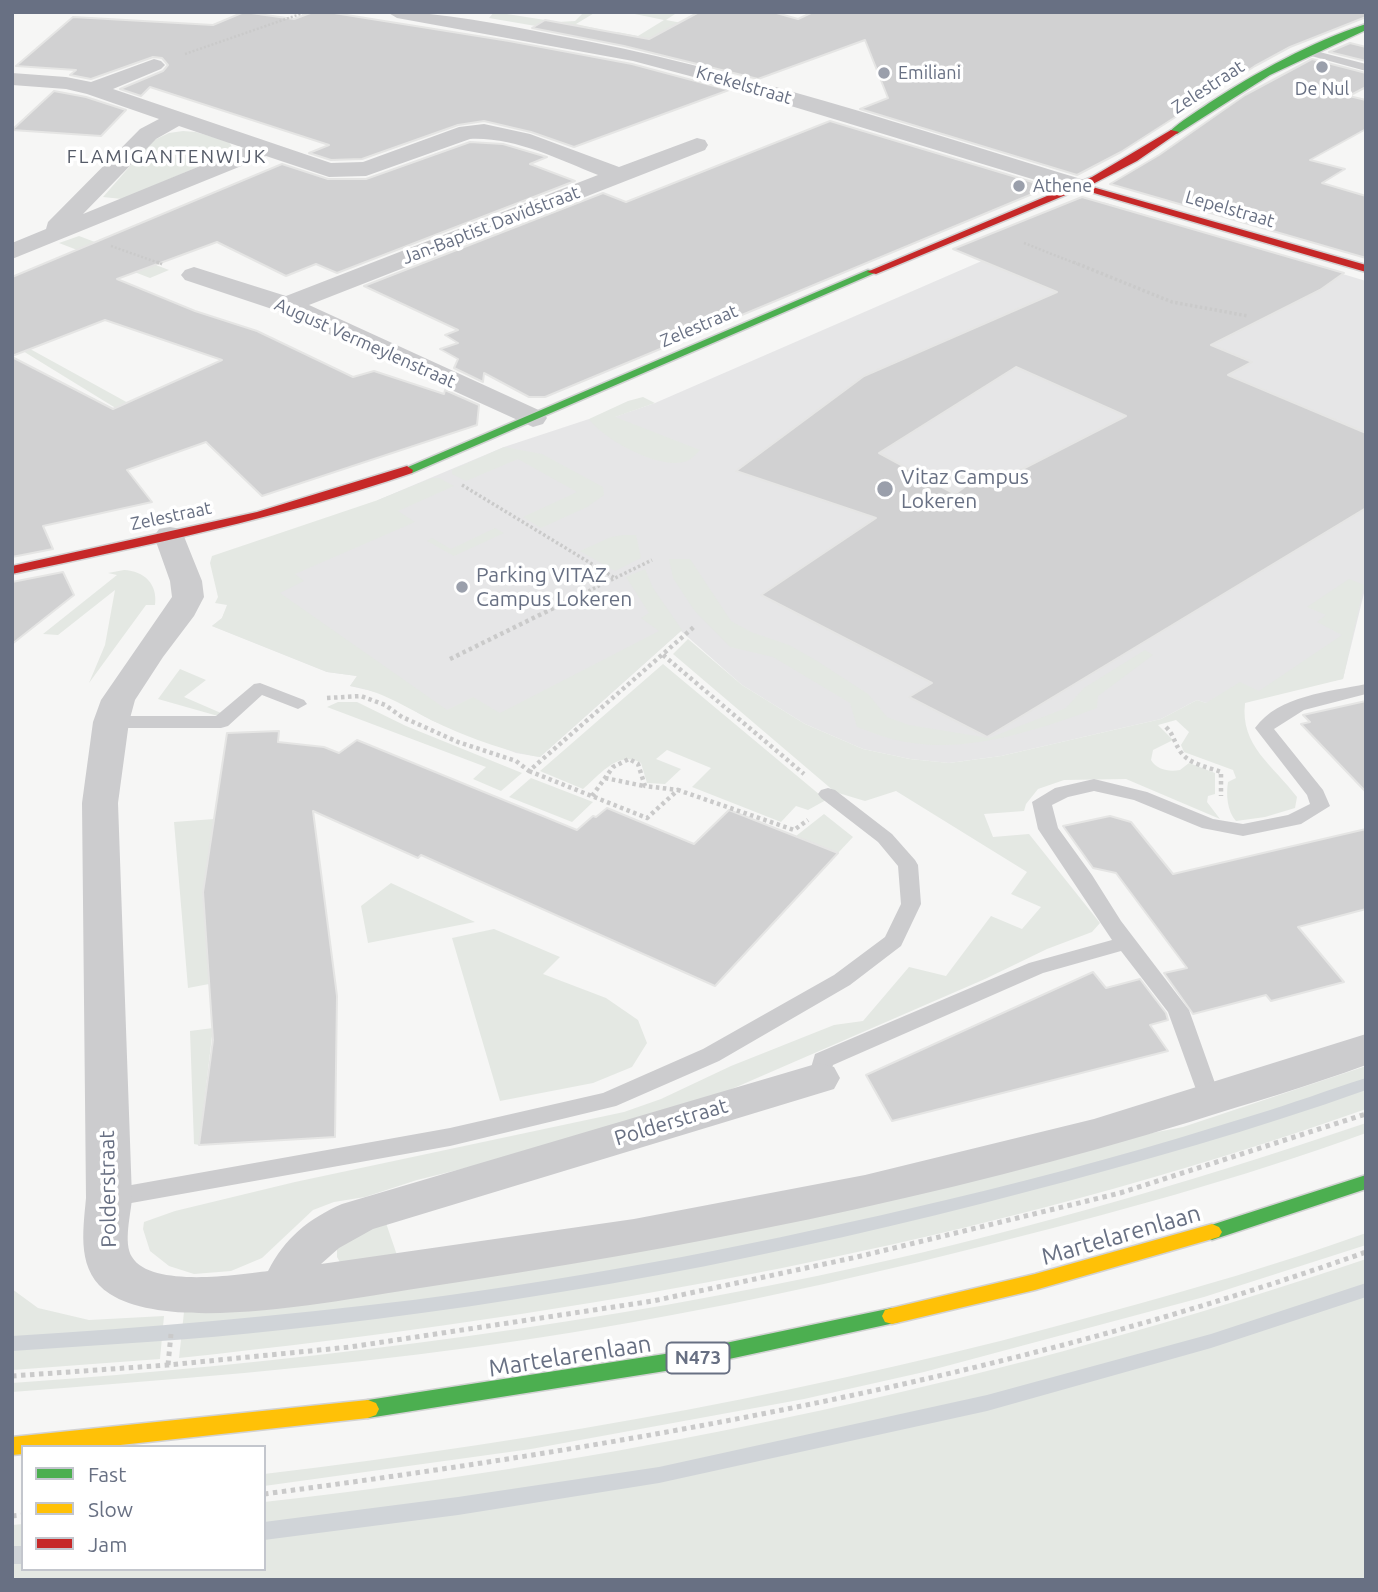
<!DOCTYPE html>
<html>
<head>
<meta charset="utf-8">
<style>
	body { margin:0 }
	#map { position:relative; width:1378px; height:1592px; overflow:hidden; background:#f6f6f5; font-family:Ubuntu,sans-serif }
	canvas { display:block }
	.frame { position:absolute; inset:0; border:14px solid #687083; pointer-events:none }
	.legend { position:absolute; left:21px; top:1445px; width:245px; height:126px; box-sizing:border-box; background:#fff; border:2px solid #c3c6cd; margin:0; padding:9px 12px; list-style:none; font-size:21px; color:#687083 }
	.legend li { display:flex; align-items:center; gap:14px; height:35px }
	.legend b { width:35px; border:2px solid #c3c6cd }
</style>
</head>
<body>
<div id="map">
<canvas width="1378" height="1592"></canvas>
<div class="frame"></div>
<ul class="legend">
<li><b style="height:9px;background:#4caf50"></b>Fast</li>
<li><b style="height:9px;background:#ffc107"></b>Slow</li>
<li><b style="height:9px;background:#c62828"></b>Jam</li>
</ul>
</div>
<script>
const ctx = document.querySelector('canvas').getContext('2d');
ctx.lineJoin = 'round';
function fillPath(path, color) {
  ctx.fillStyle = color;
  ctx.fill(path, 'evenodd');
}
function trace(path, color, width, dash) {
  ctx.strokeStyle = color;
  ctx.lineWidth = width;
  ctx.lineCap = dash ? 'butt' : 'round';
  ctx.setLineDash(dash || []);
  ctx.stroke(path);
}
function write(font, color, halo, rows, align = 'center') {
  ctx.font = font + ' Ubuntu,sans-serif';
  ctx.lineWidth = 7;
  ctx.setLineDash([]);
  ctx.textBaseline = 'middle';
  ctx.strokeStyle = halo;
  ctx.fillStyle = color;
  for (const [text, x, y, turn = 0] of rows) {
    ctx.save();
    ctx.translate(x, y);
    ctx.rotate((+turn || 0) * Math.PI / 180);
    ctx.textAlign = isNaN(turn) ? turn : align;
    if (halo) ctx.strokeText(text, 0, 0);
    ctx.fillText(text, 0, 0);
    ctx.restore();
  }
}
fillPath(new Path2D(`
	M1103,202L1366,281V585L1343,679L1206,703L1197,700L1161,719L1001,756L949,763L910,759L863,749L805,724L742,685L681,631L540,757L516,753L433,721L384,694L350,686L357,676L327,672L212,626L222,618L228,604L378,500L504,447L589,419L614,417L655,403L1053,230Z`), '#e6e6e7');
fillPath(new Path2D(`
	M494,12L558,22L575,21L584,12H596L576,24L603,30L594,36L489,18Z
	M625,12H678L666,20L682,23L637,44L608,39L617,32L638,36L664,20Z
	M183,131L196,132L229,142L232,147L231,153L122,199L103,197L152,141L169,133Z
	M79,236L169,270L150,278L59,243Z
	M12,339L170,426L166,439L18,348Z
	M643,397L655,403L615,417L700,450C696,454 692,459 687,461C661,471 604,440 589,419L628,401Z
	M504,447L542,454L603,487L604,495L587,507L541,528L523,517L577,492L518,459L466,481L452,474V470Z
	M432,478H439L454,486L398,511L415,522L295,574L304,581L280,593L447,710L473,697L500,713L659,631L641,618L649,613L626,577L645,569L653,588L682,630L540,757C506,752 462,735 431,720C404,706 382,691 350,686L357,676L327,672L212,626L222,618L227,605L215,603L218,597L210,563L212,556L378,500Z
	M495,528L504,533L454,556L427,541L432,538L451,549Z
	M623,535H636L641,558L615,571L580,551L611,537Z
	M669,559H690L731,621L751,632L789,645L817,661L868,694L887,717L909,725L989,738L1066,708L1084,688L1145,650L1153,655L1098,696L1097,708C1035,731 960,757 892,739C880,736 869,731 857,727L850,703L773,657L730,647L694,610L673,578Z
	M124,570C144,571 158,584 155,605H146L89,683L105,645L115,590L58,635L43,634L117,575L108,573Z
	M1349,579L1364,585L1343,679L1245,703C1240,746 1273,765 1297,797L1295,808L1265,817L1236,821C1227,811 1226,794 1228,782L1236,778L1233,770L1184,752L1181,745L1189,732L1176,720L1158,725L1173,740L1153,750L1151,760C1157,770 1169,772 1180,770L1189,763L1215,773V794L1208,796L1207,802L1220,819L1126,779L1064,780L1038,789L1026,804L1024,811L984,814L993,837L1029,834L1100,923L1092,932L1047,949L985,979L688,1108L599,1135L417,1180L365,1197L334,1202L313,1210L262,1258L231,1271L194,1274L169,1266L150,1251L143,1229L144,1222L175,1211L295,1182L624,1112L661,1099L731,1066L834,1025L863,1021L909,967L946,976L991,916L1022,929L1041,907L1011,894L1027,872L896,791L865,801L835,792L673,654L688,639L742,685L805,724L863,749L910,759L949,763L1001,756L1161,719L1197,700L1206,703L1240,682L1259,691L1342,635L1317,622L1326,615L1307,607Z
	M663,664L826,800L808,810L796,806L781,822L692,787L711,768L667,750L656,759L681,769L665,784L647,783L641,763C618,750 600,775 583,789L540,771Z
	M180,669L206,680L184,697L221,713L218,716L158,699Z
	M338,702H357L406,726L522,773L501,791L473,779L486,767L327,707Z
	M531,778L593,802L572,822L509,797Z
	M824,814L853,837L838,853L796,836Z
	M214,819L203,892L209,984L188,988L174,822Z
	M391,883L475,922L368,943L361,906Z
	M494,929L560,957L543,974L606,998L638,1020L647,1043L632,1067L593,1083L500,1101L452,938Z
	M213,1028L199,1145L194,1144L190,1031Z
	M1366,1066V1109C982,1245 582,1315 179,1358L184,1312L269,1303L1183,1127Z
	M1366,1123V1133C1240,1179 1109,1214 979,1247C813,1289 645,1324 475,1347C322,1368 167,1380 12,1392V1383C283,1364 552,1331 817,1276C1003,1237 1186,1184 1366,1123Z
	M386,1223L399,1261L344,1269L337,1257V1242Z
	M1366,1233V1245L1204,1297L924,1372L804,1399L531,1449L264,1486V1474C548,1440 829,1390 1105,1313C1193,1289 1280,1264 1366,1233Z
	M1366,1259V1580H12V1525L23,1524V1569H264V1502C638,1460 1010,1380 1366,1259Z
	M12,1289L38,1308L89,1320L164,1316L160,1359L12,1370Z`), '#e4e8e3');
fillPath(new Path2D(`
	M1366,1078V1090C1254,1130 1141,1162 1026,1192C782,1257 534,1303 282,1330C193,1340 102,1345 12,1351V1336C146,1328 280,1316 413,1300C592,1277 770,1242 946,1200C1049,1176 1152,1147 1254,1115C1291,1104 1328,1090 1366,1078Z
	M1366,1283V1297L1211,1348L987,1411L659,1483L458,1515L264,1540V1522L458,1497L659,1467L987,1395L1211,1334Z
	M12,1546H23V1564H12Z`), '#d0d4d8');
const building = new Path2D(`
	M244,12L294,19L313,12H328L509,41L632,64L729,90L574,147L531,132L484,121L458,125L362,159L331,160L309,153L329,145L150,87L141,96L120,89L163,71L168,65L162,58L153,57L91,79L70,75L76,70L16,66L73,17L213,25Z
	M699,12H773L798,19L813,12H1366V17L1290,47L1255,66L1121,152L1077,175L860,109L888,98L865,40L758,79L624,46L532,28L545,20L649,39Z
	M1350,43L1366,47V61L1329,52Z
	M1312,59L1366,73V87L1349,96L1366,100V129L1310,160L1345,169L1322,183L1366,196V258L1110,184L1159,155L1245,95Z
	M54,91L86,97L126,110L101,136L12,130Z
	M830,121L1049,187L545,397H529L484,373L483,382L454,368L458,359L440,349L458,343L445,335L458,330L364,286L603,193L626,202Z
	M470,142L503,144L547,157L530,164L575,181L337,273L316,264L286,276L217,242L117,279L195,311L257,331L353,377L374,371L444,394L445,390L479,405L477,425L262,496L206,442L127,470L152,502L43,526L53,549L12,557V357L113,409L222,360L105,320L12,356V277L282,164L328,179H366Z
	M1082,197L1344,273L1320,290L1211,345L1252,362L1228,375L1366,433V508L987,737L909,697L932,683L761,595L876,518L736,471L864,376L1057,292L953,249ZM1016,367L1126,416L1007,477L989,469L955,494L879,453Z
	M63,572L74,595L12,644V582Z
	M1366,701V792L1301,724L1310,722L1303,715Z
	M279,731L278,742L324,747L339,753L357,740L577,830L593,816L596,817L607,808L694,844L729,810L838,853L715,986L421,855L418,858L313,811L337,996L335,1137L199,1145L213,1040L203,892L227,733Z
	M1110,816L1131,822L1173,874L1366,829V909L1298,927L1344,982L1271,1001L1266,995L1193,1014L1164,973L1187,968L1116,873L1093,868L1063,826Z
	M1093,972L1106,988L1140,979L1166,1013L1168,1020L1150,1025L1168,1051L892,1121L866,1075Z`);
fillPath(building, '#d1d1d2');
trace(building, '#e5e5e4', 2);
const fast = new Path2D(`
	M1366,24V30L1270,75L1177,134L1169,132C1181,121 1196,112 1209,103C1257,72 1311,42 1366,24Z
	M868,270L877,272L412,473H402L401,470Z
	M1366,1175V1189L1212,1240L1205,1237L1202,1232L1205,1227Z
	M892,1308L899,1310L902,1316L899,1322L697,1366L368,1418L360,1415L357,1409L360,1403L368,1400L697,1349Z`);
const slow = new Path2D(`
	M1212,1224L1219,1227L1222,1232L1219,1237L1035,1290L892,1324L885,1322L882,1316L885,1310L892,1308L1035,1274Z
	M368,1400L376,1403L379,1409L376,1415L368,1418L102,1447H23V1454L12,1455V1437Z`);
const jam = new Path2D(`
	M1171,130L1179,132L1137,161L1089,186L1366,265V272L1080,189L876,274L867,272L1092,177Z
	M407,466L413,470L412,473C281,518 147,545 12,574V566L257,512Z`);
trace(fast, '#d2d2d3', 3);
trace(slow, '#d2d2d3', 3);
trace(jam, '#d2d2d3', 3);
trace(new Path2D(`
	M185,54L306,12
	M1024,243L1077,264
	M111,246L162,264`), '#cacaca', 2.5, [2, 2]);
trace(new Path2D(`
	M157,262L162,264
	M1073,262L1172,302L1248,316
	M462,485L615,578
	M566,602L652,560`), '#cacaca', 3.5, [2.5, 2.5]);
trace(new Path2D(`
	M663,655L804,774
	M450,659L570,600
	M327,698L361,696L385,705L402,717L458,742L516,761L529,771L695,626
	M1166,727C1174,735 1174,742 1180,751C1188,764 1208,767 1221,772V796
	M529,771L647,818L678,790L794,830L808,820
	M605,778L644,786
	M592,796L613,767L629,759L638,764L645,786L678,790`), '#cacaca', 4.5, [3.5, 3.5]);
trace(new Path2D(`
	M168,1365L171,1334
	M12,1376L168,1365L350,1347L653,1301L857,1257L1120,1193L1366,1114
	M264,1494C636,1445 1011,1378 1366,1252
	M12,1516L23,1515`), '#cacaca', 5, [4.5, 4.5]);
fillPath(new Path2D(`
	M1308,49L1366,64V71L1304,54V50Z
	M260,683L304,700L307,704L298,709L262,695L228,726L221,728H111L102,722L111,716H216L254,684Z
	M1366,684V694L1304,710L1274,729L1323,790L1330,806L1301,824L1243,836L1202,828L1134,800L1094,791L1068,797L1052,805L1058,828L1092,875L1121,921L1189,1010L1221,1100L1218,1106L1210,1108L1202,1106L1168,1012L1121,951L1043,973L833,1065L827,1084L819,1086L811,1084L808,1078L815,1054L1029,963L1112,940L1038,829L1032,802L1055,788L1094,779L1147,792L1213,819L1243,824L1288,815L1310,804L1307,795L1255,728C1279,695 1329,692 1366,684Z
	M828,788L835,790L892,834L915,860L918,865L921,904L901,946L850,985L719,1061L616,1106L450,1146L109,1207L101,1204L97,1198L101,1192L109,1189L450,1128L603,1093L703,1049L834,975L885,937L901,904L898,866L878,842L821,798L818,794L821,790Z`), '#ccccce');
fillPath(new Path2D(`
	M387,12C444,12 499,24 555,35C737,68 914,129 1091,182L1095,187L1091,192H1075L705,80L633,61L397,18Z
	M154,59L161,61L165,65L161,69L113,89L331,163L363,162L459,127L484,124L530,134L619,167L697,138L705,140L708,145L705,150L309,305L543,412L547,418L543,424L533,427L278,311L185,280L181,275L185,270L194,267L286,296L598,175C557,159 515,137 470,139L366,176L329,177L266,156L12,259V243L46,229L48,222L140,129L159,119L87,94L66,89L12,85V73L66,77L91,82ZM179,126L244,148L83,214L156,139Z
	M170,527L181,529L202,581L204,597L194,616L163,657L135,700L129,722L118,803L132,1198C131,1214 123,1243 132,1257C151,1288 237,1275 268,1271C285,1238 308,1219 342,1204L819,1063L834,1067L840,1078L834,1089L373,1229L339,1248L321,1264L634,1219L865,1175L1094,1119L1366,1034V1065C1309,1086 1250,1103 1193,1121C939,1199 682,1249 420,1288C345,1299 174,1335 110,1294C76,1272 83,1232 86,1198L82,803L93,722L101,700L172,597L170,581L154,536L159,529Z`), '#ccccce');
fillPath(fast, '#4caf50');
fillPath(slow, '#ffc107');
fillPath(jam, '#c62828');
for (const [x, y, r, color] of [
	[1322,67,7,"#9a9fab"],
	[884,73,7,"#9a9fab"],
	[1019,186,7,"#9a9fab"],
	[885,489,9,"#9a9fab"],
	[462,587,7,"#9a9fab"]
]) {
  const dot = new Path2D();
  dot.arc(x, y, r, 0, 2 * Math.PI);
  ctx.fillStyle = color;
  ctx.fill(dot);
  trace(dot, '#fff', 2.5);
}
write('18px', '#687083', '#fff', [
	["Emiliani",898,73],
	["De Nul",1322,89,"center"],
	["Athene",1033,186]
], 'left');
write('18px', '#687083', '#fff', [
	["Krekelstraat",744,85,16],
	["Zelestraat",1208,87,-33],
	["Lepelstraat",1230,209,16],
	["Jan-Baptist Davidstraat",491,225,-21],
	["Zelestraat",699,326,-23],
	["August Vermeylenstraat",365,343,24],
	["Zelestraat",171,516,-12]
]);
ctx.letterSpacing = '2px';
write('19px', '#555b68', '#fff', [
	["FLAMIGANTENWIJK",167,157]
]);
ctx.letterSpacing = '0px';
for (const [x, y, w] of [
	[698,1358,63]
]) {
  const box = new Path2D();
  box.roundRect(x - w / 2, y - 15.5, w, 31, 5);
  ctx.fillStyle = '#fff';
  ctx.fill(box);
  trace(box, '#687083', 2);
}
write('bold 19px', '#687083', null, [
	["N473",698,1358]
]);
write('21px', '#687083', '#fff', [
	["Vitaz Campus",901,477],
	["Lokeren",901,501],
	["Parking VITAZ",476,575],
	["Campus Lokeren",476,599]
], 'left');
write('21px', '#687083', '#fff', [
	["Polderstraat",671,1122,-17],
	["Polderstraat",108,1189,-91]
]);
write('24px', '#687083', '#fff', [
	["Martelarenlaan",1121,1235,-16],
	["Martelarenlaan",570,1356,-9]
]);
</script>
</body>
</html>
